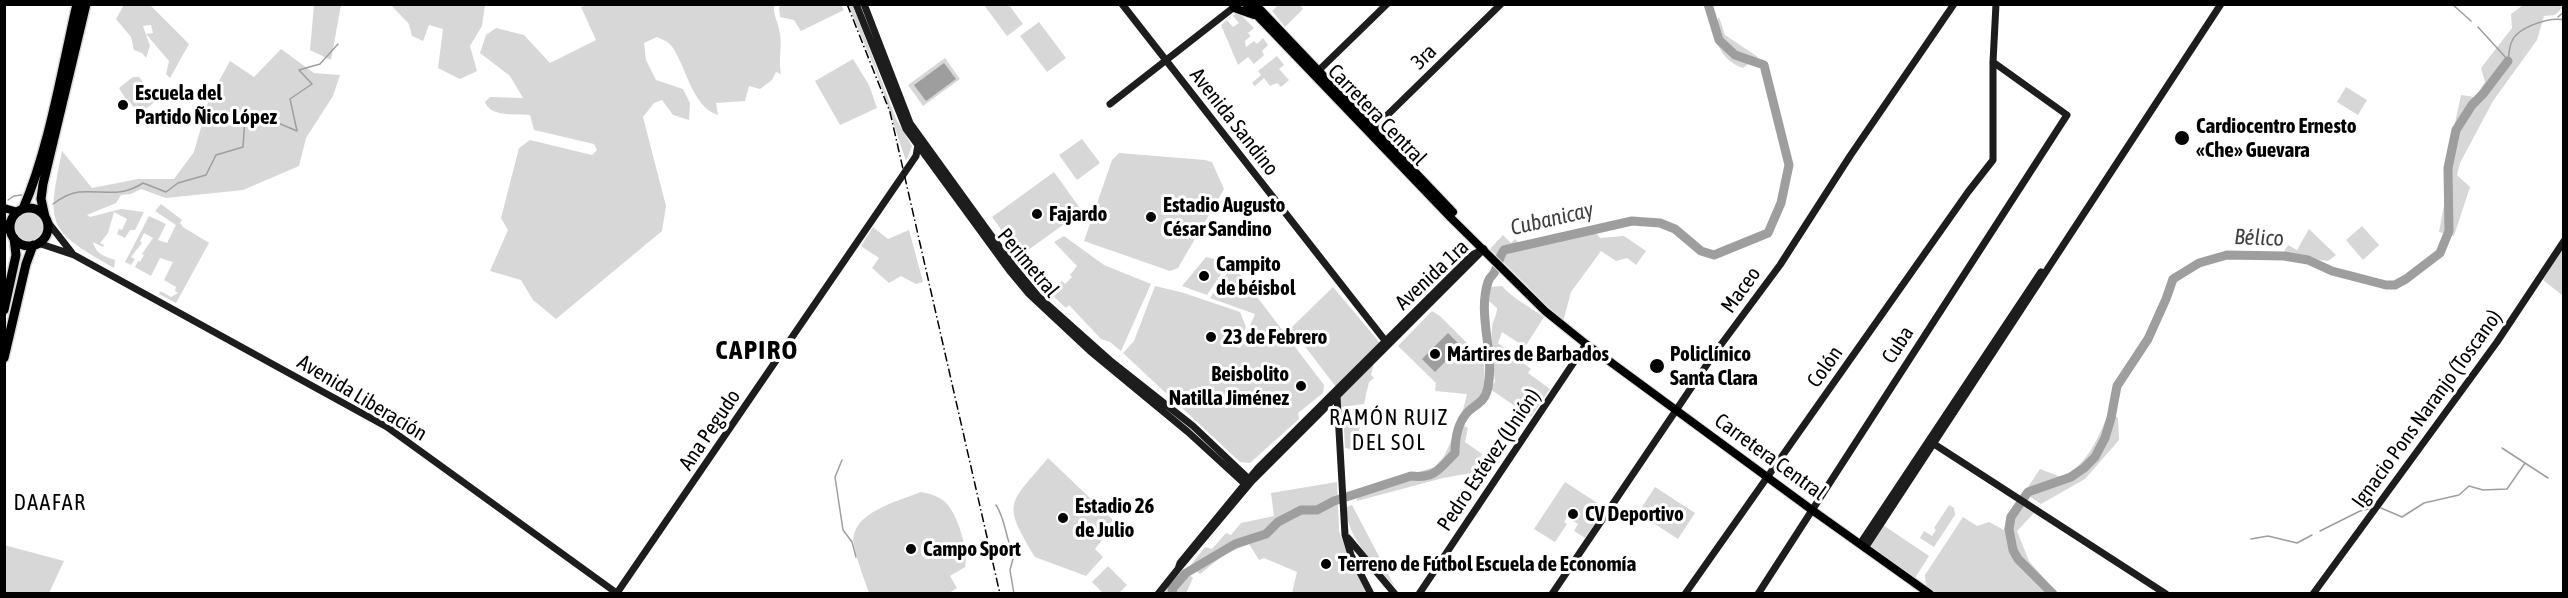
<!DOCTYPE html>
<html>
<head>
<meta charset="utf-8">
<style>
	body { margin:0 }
	#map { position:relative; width:2568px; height:598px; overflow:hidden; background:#fff; font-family:"Asap Condensed",sans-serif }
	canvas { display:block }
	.frame { position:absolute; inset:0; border:6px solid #000; pointer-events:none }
</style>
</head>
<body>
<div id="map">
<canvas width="2568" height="598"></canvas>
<div class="frame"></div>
</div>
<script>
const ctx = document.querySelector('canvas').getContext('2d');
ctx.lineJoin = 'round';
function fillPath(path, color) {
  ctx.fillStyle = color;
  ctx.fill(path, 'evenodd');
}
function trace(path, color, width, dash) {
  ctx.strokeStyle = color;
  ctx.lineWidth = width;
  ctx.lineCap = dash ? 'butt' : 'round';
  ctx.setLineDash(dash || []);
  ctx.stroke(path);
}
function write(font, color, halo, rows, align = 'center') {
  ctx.font = font + ' "Asap Condensed",sans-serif';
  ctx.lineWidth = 6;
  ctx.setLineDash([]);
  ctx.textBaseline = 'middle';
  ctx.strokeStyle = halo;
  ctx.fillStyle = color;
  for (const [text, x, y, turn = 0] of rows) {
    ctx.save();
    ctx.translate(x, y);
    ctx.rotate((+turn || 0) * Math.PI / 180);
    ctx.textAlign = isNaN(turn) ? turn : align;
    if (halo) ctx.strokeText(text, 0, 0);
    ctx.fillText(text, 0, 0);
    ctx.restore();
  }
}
fillPath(new Path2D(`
	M784,4L841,5L844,10L801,31L794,20L780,17L779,7Z
	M124,5H150L189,44L170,78L166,74L169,61L146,34L153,33L151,25L143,26L150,46L146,58L142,53L134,50L131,37L116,19Z
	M314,5H341L331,60L310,50Z
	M391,5H485L482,26L470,46L477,71L460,79L438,68L443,29L429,25L423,41L412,36L409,24Z
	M585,5H774C773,14 777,20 779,29C783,45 778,58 781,74L776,72L772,80L760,89L749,86L745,101L716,103L718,115C691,107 686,63 670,44C667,41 661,39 657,37L644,43L646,60L656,80L683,89L690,103L689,120L673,115L662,100L654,103L643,117L666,206L662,231L556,319L533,300L521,280L490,271L508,230L501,218L519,148L530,140L592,155L597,150L594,144L534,130L530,115C516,114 490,117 485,102L490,97L523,98L510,76L480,53L486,35L496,28L524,35L550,63L596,40L581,7Z
	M848,5H853L896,119L912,146L906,161L876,71Z
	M984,5H1009L1023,24L1007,36Z
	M1278,5H1300L1303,9L1285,27L1272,11Z
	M2560,5L2563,7L2555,15L2544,16L2537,40L2493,101L2460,163L2457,175L2470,187L2454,236L2439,232L2445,200V169L2461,95L2475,97L2485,82L2481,68L2512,28L2511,14L2523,5Z
	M1238,12L1254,28L1248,33L1251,36L1245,41L1246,47L1254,41L1257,44L1263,38L1268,45L1262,51L1264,55L1254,64L1248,57L1238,65L1221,25L1227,20L1233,27L1239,23L1233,16Z
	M1719,17L1725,35L1758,57L1743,68C1724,61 1719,49 1712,31Z
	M1039,22L1066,58L1047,72L1020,36Z
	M281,49L314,73L340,75L333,96L306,138L299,166L243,190L166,198L141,189L131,194L121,195L116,203L87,215L90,217L121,209L144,212L135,230H130L125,238L117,234L119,229L122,230L127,219L114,212L108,233L100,243L104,245L103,247L93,242C97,256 105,256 115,260L114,268C46,229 47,226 62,151L92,188L138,179H174L194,152L209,99L230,61L254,77Z
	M1277,56L1284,65L1279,69L1289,80L1281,87L1277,83L1270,86L1264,78L1255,86L1252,83L1261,75L1258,71Z
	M945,58L960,79L923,106L908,85Z
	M853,59L869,85L877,108L840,125L815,81Z
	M133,77H139L157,100L139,114L129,101H127L119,88Z
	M2346,87L2367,100L2358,115L2337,102Z
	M1082,139L1100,163L1077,180L1059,155Z
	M1119,153L1205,160L1212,162L1224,189L1178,268L1170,271L1084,241L1112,160Z
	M1054,172L1082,211L1020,256L992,217Z
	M161,204L182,220L180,223L183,227L209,243L176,303L159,294L160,291L171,297L178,293L175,291L176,287L164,280L173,262L160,258L151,276L135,267L138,261L140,262L144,255L142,254L153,238L144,233L140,241L142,243L131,257L135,259L131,265L125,262L149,216L166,224L158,240L167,243L176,225L155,211Z
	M14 227a15 15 0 1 1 30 0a15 15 0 1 1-30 0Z
	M2362,226L2379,245L2363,260L2346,240Z
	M873,227L888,239L909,230L923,282L916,284L901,276L889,283L872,268L879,258L861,246Z
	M2309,229L2336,255L2328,261L2282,255L2288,245L2297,250Z
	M1596,232L1600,238L1624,236L1646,251L1636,265L1627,258L1616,261L1601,251L1571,292L1563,322L1490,249L1503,235L1511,243L1515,239L1525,249Z
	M1064,236L1104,265L1151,284L1121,351L1110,342L1101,339L1069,305L1066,308L1048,291L1062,281L1065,284L1072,277L1070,275L1077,266L1054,242Z
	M2563,247V296L2543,280Z
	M1226,256L1324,385L1323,393L1298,413L1299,419L1250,463L1240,462L1123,353L1134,341L1155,286L1184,293L1240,312L1246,327L1237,347L1240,348L1255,314L1210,298L1231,268Z
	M1206,257L1223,261L1225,268L1207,295L1182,286Z
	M1502,286C1512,298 1530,307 1544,317L1525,347L1502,332L1498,343L1531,369L1528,373L1550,389L1531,417L1490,389L1495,381L1490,344C1493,337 1491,335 1492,328C1492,321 1497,316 1497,308L1489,301L1490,287Z
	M1333,287L1380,343L1336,387L1291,328Z
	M1432,311L1440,316L1471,347L1483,346L1485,384L1478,403L1462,414L1467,394L1435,391L1436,383L1398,346Z
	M1374,363L1371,375L1374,378L1369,382L1364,404L1341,407L1340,397Z
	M1343,412L1362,413L1356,450L1345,448Z
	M2109,412L2118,418L2119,440L2085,479L2041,504L2024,493L2040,469L2061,477C2088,465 2098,438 2109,412Z
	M1460,423L1468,428L1465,442L1482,454L1471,473L1443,478L1357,501V490L1435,467L1444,456Z
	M1048,458L1113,520L1105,529L1108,532L1095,549L1103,557L1086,576L1035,557C1001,501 1009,505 1048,458Z
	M1337,482L1339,531L1348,556L1367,593H1292L1297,572L1264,558L1259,560L1249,544L1225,554L1200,574L1190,566L1205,547L1212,549L1226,533L1231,535L1241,523L1274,516L1271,493Z
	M1565,482L1605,508L1585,538L1574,531L1578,524L1567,517L1564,522L1567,524L1555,542L1534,529Z
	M1655,487L1695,513L1678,539L1638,513Z
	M921,492C930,494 940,496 947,504C958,516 969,552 965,567L950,576L957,588L949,593H869C864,578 857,561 854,545C848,513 899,501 921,492Z
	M2018,503L2034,513L2017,531L2029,561L2057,593H1936L1926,587L1925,575L1963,517L1977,526L1989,522L2004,530L2007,514Z
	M1352,505L1395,587C1375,563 1347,540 1346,507Z
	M1949,505L1954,508L1955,515L1934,547L1920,538L1924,531L1932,536L1936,530L1934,528Z
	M1883,525L1929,556L1915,578L1868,548Z
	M4,545L64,561L49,593H5Z
	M1108,566L1127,585L1119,593H1103L1092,582Z
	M1183,569L1193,578L1186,593H1163Z`), '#d7d7d7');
fillPath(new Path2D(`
	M944,63L956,79L926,101L914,85Z
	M1448,333L1461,346L1435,372L1422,359Z`), '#9e9e9e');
trace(new Path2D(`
	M2452,4L2471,21
	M2558,17L2564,12
	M2478,27L2508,60
	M2508,61C2509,55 2509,47 2512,41C2518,27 2549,17 2564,20
	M8,200L14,196L22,195
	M53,204C61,198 69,193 79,192C104,190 120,198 143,183L166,192L178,183L206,175L216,155L243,147L245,118L264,117L297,131L290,99L312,84L299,70L320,64L338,44
	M2502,448L2548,478
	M842,460L835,477L843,530L852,542L856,557
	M996,505C1006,520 1005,538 1014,555L1010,570L1014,594
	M2381,508L2402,517L2424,503L2459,495L2469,486L2483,490L2507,489L2525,463
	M2320,531L2360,511L2373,508
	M2251,539L2268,536L2297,543L2312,535`), '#9e9e9e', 1.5);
trace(new Path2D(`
	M1173,594L1172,589L1186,573L1235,544L1266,534L1278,522L1301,510H1317L1334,501L1411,476C1435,479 1440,468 1455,453C1455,441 1457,425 1466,414C1474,404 1485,404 1488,387C1495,353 1477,316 1488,282C1489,277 1494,275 1495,271C1499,263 1499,257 1504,250L1632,221L1660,223L1675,229L1701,251L1714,255L1768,233L1781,203L1789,165L1764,65L1735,55L1719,40L1708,4
	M2053,594L2018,559L2013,550L2009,529L2011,517L2028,492L2071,477L2084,468L2095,457L2105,438L2111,418L2117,386L2148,339L2166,299L2173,279L2199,263L2227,255L2284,256L2308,260L2332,271L2386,285H2395L2406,279L2440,253L2449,231L2448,168L2456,130L2472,105L2483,94L2508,61`), '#9e9e9e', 9);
const primary = new Path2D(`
	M1233,4L1234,8L1254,15
	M1246,4L1451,218L1545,311L1586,344L1812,510L1930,594
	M1255,4L1453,212
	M4,208L18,212
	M4,223L11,233`);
const highway = new Path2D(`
	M10 227a19 19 0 1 1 38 0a19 19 0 1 1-38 0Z
	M23,209C49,149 62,69 77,4
	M45,217L41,199L43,184L86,4
	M4,310L16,255L14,238
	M4,358L26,264L33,245`);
trace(primary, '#dbdbdb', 10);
trace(highway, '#dbdbdb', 12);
trace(new Path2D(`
	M856,4L906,129L1009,270L1029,294L1090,351L1188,432L1247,486
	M864,4L910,123L1014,267L1038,296L1112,362L1193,426L1250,480
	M1122,4L1387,343
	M1315,74L1387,4
	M1110,104L1238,4
	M1371,131L1501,4
	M47,221L72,253
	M38,243L74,255L387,427L618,594
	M1484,249L1252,481L1178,569L1180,563L1258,468L1472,255Z
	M1337,396L1345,535L1351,555L1371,594
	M1934,444L2166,594
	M1348,538L1395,594
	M1860,544L2041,272
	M1865,548L2221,4
	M617,593L916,156L918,145
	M1158,594L1178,569
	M1419,594L1586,344
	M1552,594L1714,354L1780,265L1850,156L1954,4
	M1685,594L1968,192L1993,160V62L1996,4
	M1758,594L2067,115L1993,62
	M2313,594L2497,342L2564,241`), '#1d1d1d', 7);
trace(primary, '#000', 8);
trace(highway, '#000', 9);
trace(new Path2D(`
	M847,4L890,112L1000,594`), '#000', 1.5, [9, 3, 1.5, 3]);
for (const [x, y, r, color] of [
	[123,105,6,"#000"],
	[2182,138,8,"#000"],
	[1037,214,6,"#000"],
	[1151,217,6,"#000"],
	[1204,276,6,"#000"],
	[1211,337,6,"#000"],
	[1435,354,6,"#000"],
	[1657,366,8,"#000"],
	[1301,386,6,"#000"],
	[1573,514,6,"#000"],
	[1063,518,6,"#000"],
	[911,549,6,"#000"],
	[1326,564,6,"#000"]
]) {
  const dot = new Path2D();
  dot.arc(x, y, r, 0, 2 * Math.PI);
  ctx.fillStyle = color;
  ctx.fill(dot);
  trace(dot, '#fff', 2);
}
write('21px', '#000', '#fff', [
	["3ra",1424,57,-44],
	["Carretera Central",1377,115,46],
	["Avenida Sandino",1234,122,52],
	["Perimetral",1028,263,50],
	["Avenida 1ra",1432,275,-43],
	["Maceo",1741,290,-54],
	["Cuba",1898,345,-57],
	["Colón",1825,367,-55],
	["Avenida Liberación",362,398,31],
	["Ignacio Pons Naranjo (Toscano)",2427,409,-54],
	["Ana Pegudo",710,430,-56],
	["Carretera Central",1770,457,36],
	["Pedro Estévez (Unión)",1489,460,-56]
]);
write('bold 21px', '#000', '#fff', [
	["Escuela del",135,93],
	["Partido Ñico López",135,117],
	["Cardiocentro Ernesto",2196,126],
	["«Che» Guevara",2196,150],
	["Estadio Augusto",1163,205],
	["César Sandino",1163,229],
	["Fajardo",1049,214],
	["Campito",1216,264],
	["de béisbol",1216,288],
	["23 de Febrero",1223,337],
	["Mártires de Barbados",1447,354],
	["Policlínico",1670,354],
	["Santa Clara",1670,378],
	["Beisbolito",1289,374,"right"],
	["Natilla Jiménez",1289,398,"right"],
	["Estadio 26",1075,506],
	["de Julio",1075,530],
	["CV Deportivo",1585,514],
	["Campo Sport",923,549],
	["Terreno de Fútbol Escuela de Economía",1338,564]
], 'left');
write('italic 22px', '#3f3f3f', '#fff', [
	["Cubanicay",1552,219,-13],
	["Bélico",2259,238,2]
]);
ctx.letterSpacing = '1.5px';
write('22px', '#000', '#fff', [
	["RAMÓN RUIZ",1389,418],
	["DEL SOL",1389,443],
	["DAAFAR",50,503]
]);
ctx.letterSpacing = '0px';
ctx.letterSpacing = '1.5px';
write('bold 27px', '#000', '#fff', [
	["CAPIRO",757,350]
]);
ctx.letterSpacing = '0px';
</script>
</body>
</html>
